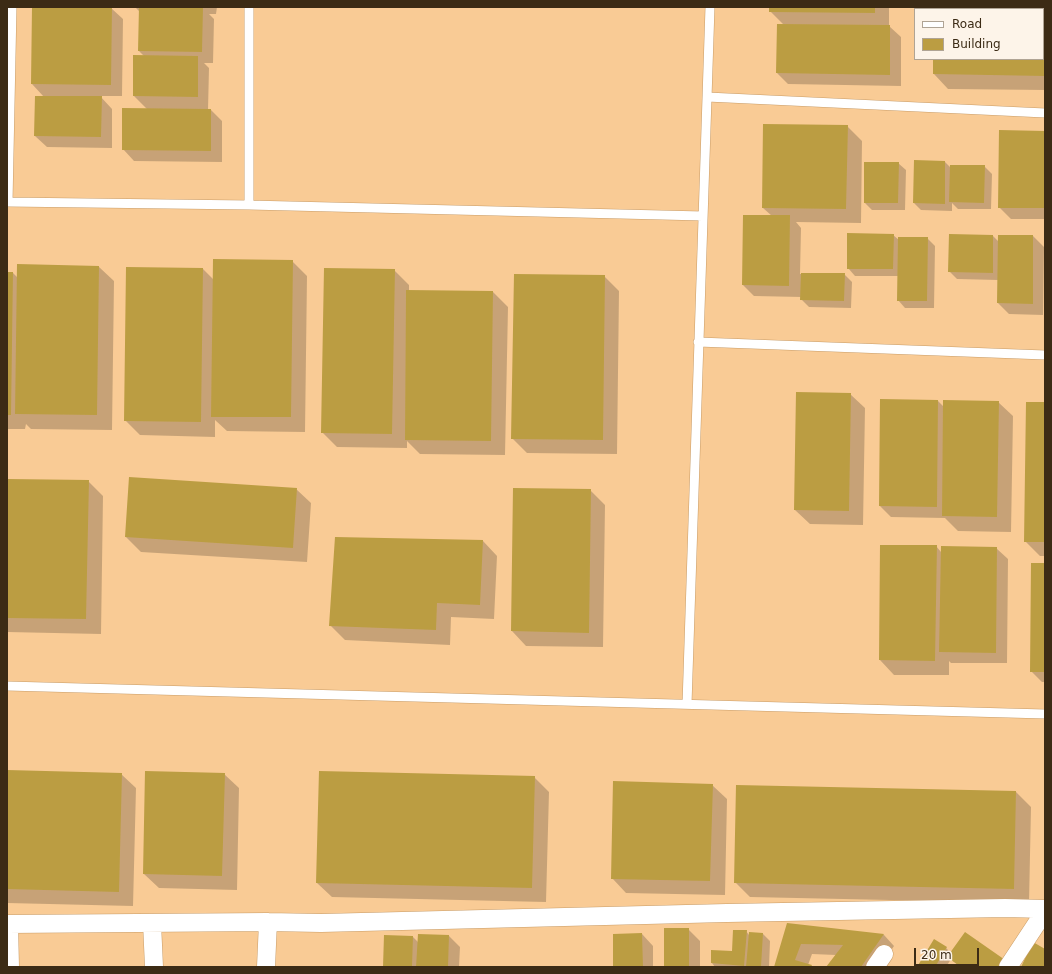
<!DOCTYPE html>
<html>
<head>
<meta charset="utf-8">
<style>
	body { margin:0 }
	#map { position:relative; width:1052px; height:974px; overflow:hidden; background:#f9cb95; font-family:"DejaVu Sans",sans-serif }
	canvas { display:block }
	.frame { position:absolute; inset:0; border:8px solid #3c2b15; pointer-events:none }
	.legend { position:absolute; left:914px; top:8px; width:130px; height:52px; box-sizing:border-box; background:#fdf4e9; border:1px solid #b0a494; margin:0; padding:5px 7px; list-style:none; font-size:12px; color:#3c2b15 }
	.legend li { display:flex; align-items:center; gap:8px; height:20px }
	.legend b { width:20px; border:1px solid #b0a494 }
	.scale { position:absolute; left:914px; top:948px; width:65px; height:18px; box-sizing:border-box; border:2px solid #3c2b15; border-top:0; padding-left:5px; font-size:12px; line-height:14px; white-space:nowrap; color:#3c2b15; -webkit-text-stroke:3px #fdf4e9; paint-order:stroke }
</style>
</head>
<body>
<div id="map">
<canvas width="1052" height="974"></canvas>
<div class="frame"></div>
<ul class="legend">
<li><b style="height:5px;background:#fff"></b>Road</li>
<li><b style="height:11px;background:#bb9d42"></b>Building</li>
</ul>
<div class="scale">20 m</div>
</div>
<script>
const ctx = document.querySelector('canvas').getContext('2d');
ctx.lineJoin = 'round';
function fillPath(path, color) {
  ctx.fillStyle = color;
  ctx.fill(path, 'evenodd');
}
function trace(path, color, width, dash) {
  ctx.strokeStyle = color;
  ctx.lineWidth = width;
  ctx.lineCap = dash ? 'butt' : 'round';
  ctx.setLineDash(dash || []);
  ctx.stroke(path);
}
fillPath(new Path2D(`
	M33,7L111,8L123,19L122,96H100L112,109V148L47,147L35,136L36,97H44L32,84Z
	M135,7H217L216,14H209L214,19L213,63H204L209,68L208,110H211L222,121V162L134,161L123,149L147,109L134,96L144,56L139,51L140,12Z
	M770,7H889V26L901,37V86L788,84L777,73L784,25L770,11Z
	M934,7H1045V90L948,89L934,74V59H1043V9H934Z
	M847,126L862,141L861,223L796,222L801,228L800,274H844L852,282L851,308L809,307L801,299L802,297L754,296L743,285L744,216H772L763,208Z
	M1044,132L1045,219H1011L999,207Z
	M945,162L951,168L984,166L992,174L991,209H958L952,203V211L921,210L914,203Z
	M898,163L906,170L905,210H872L865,203Z
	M893,235L899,240L927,238L935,246L934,308H905L898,300V276H855L848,268Z
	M993,236L999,242L1033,236L1044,247L1043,315L1009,314L998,303V280L957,279L949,271Z
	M292,261L307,276L305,432L227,431L215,420V437L140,435L125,420L203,269L214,280Z
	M99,267L114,281L112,430L31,429L26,424L25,429H7V273H13L18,278Z
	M394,270L409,285V291L493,292L508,307L505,455L420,454L407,441V448L337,447L322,432Z
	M604,276L619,291L617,454L527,453L512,438Z
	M850,394L865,408L863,525L810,524L795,510Z
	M881,400L938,401L944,407L998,402L1013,416L1011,532L958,531L945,518L891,517L880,506Z
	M1045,403V556H1040L1025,541Z
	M7,480L88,481L103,496L101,634L7,632Z
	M296,489L311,503L307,562L141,552L126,537Z
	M590,490L605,505L603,647L526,646L512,631Z
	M483,541L497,556L494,619L451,617L450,645L345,640L330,625Z
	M936,546L941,552L996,548L1008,559L1007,663H951L949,661V675H894L880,660Z
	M1045,564V682H1042L1031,671Z
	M7,771L121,774L136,788L133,906L7,903Z
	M224,774L239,788L237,890L159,888L144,874Z
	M534,777L549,792L546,902L332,897L317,883Z
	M712,785L727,799L725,895L626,893L612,878Z
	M737,786L1016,792L1031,807L1029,903L750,897L735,882Z
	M788,924L884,935L894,946L880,967H827L836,955L812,954L808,965L812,967H776Z
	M689,930L700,941V967H665Z
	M746,931L749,935L750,933L763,934L770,941L769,967H702V966L715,967L712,963L733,952Z
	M642,934L653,946V967H614V935Z
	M449,936L460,947L459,967H384L413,937L418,942Z
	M946,948L951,953L1012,967H960L951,959L946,967H918Z`), '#0003');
fillPath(new Path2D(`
	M32,7H112L111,85L31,84Z
	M139,7H203L202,52L138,51Z
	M769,7H875V13L769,12Z
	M933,7H1045V76L933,74V59H1043V9H933Z
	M777,24L890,25V75L776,73Z
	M133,55L198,56V97L133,96Z
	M35,96H102L101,137L34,136Z
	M122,108L211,109V151L122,150Z
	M763,124L848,125L846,209L762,208Z
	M999,130L1045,131L1044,208H998Z
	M914,160L945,161V204L913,203Z
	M864,162H899L898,203H864Z
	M950,165H985L984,203L949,202Z
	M743,215H790L789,286L742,285Z
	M847,233L894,234L893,269H847Z
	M949,234L993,235V273L948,272Z
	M998,235H1033V304L997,303Z
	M898,237H928L927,301H897Z
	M213,259L293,260L291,417H211Z
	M17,264L99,266L97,415L15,414Z
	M126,267L203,268L201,422L124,421Z
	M324,268L395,269L392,434L321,433Z
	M7,272H13L11,415H7Z
	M801,273H845L844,301L800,300Z
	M514,274L605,275L603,440L511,439Z
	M406,290L493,291L491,441L405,440Z
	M796,392L851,393L849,511L794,510Z
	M880,399L938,400L937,507L879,506Z
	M943,400L999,401L997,517L942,516Z
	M1026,402H1045V542H1024Z
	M129,477L297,488L293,548L125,537Z
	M7,479L89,480L86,619L7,618Z
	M513,488L591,489L589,633L511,631Z
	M335,537L483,540L480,605L437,603L436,630L329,626Z
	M880,545H937L935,661L879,660Z
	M941,546L997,547L996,653L939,652Z
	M1031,563H1045V672H1030Z
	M7,770L122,773L119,892L7,889Z
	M145,771L225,773L222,876L143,874Z
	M319,771L535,776L532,888L316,883Z
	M613,781L713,784L710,881L611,879Z
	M736,785L1016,791L1014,889L734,883Z
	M787,923L884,934L861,967H826L843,945L801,944L795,960L812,965L811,967H774Z
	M664,928H689V967H664Z
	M733,930H747L744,966L711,963V950L732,951Z
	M749,932L763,933L761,967H746Z
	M965,932L1008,962L1004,967H961L947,957Z
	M642,933L643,967H613V934Z
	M418,934L449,935L448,967H416Z
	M384,935L413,936L412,967H383Z
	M934,939L947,947L935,967H917Z
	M1033,942L1045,949V967H1021Z`), '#bb9d42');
const lane = new Path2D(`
	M707,97L1045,113
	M7,202L249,205L703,216
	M8,202L12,7
	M249,205V7
	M698,342L1045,355
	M7,686L1045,714
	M687,704L710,7`);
const street = new Path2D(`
	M152,923L154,967
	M7,924L268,922L321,923L727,913L1005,908L1045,909
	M9,924L10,967
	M266,967L268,922
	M875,967L884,954
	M1008,967L1045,911`);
trace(lane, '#c89c67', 10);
trace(street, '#c89c67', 19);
trace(lane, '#fff', 9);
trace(street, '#fff', 18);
</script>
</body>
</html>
